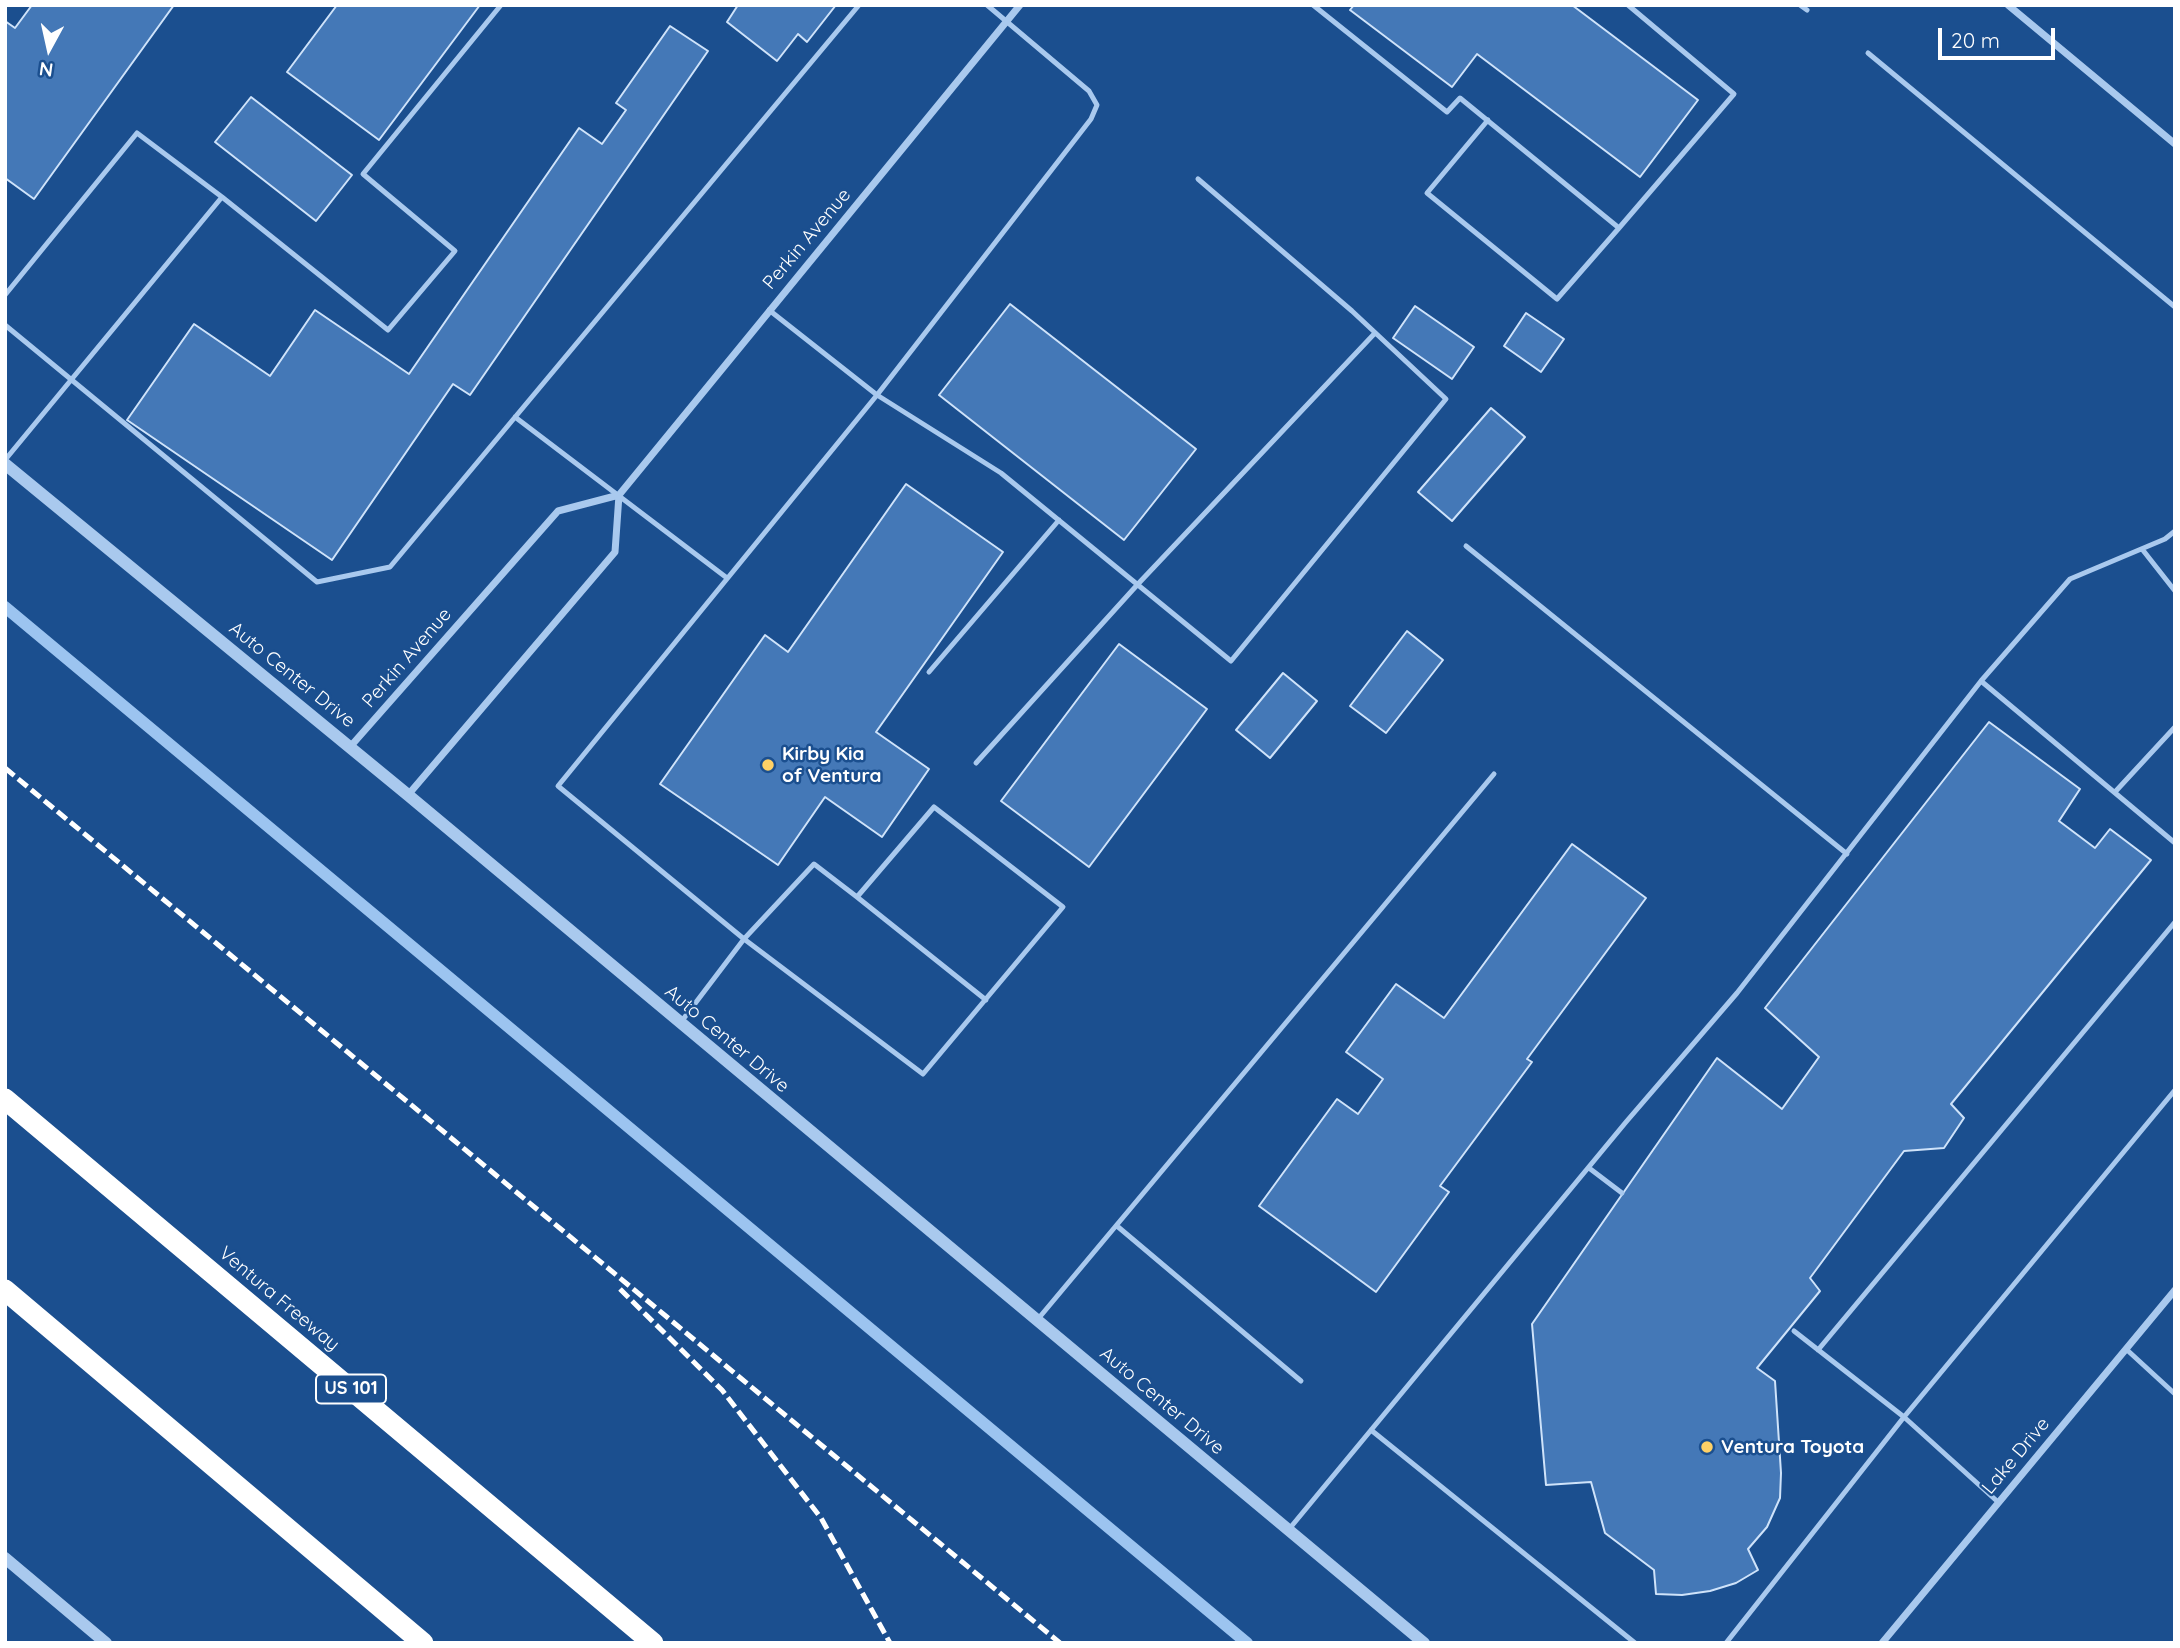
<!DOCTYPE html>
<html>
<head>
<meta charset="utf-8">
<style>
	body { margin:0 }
	#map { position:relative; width:2180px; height:1648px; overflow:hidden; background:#1b4f8f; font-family:Quicksand,sans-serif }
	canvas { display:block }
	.frame { position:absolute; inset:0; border:7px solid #fff; pointer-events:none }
	.north { position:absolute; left:14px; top:14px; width:70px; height:70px; -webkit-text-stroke:5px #1b4f8f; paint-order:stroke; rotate:188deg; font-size:19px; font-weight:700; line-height:28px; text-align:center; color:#fff }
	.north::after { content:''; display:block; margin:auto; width:24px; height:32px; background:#fff; clip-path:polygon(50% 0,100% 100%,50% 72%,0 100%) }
	.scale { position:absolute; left:1938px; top:28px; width:117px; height:32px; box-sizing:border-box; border:4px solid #fff; border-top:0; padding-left:9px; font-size:21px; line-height:24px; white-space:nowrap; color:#fff; -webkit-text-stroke:5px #1b4f8f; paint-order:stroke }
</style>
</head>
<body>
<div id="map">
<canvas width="2180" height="1648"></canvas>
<div class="frame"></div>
<div class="north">N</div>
<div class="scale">20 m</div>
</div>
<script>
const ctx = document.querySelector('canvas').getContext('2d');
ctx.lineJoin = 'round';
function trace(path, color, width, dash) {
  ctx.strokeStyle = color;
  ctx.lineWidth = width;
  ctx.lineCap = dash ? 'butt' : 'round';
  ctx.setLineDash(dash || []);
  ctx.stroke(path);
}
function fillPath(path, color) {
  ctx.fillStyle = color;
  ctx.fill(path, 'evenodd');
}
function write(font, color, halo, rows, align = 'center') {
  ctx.font = font + ' Quicksand,sans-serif';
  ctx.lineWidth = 5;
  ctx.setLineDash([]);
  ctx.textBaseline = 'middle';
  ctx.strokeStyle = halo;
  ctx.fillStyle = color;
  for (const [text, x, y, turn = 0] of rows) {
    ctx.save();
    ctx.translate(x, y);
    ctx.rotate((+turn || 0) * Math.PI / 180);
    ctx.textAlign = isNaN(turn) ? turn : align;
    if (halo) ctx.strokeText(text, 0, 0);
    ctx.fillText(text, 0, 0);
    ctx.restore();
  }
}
trace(new Path2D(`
	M5,607L1247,1643`), '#9cc4f0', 12);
const building = new Path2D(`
	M32,5H174L34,199L5,178V21L15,28Z
	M337,5H480L379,140L287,72Z
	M738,5H836L807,42L798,34L777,61L727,22Z
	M1354,5H1572L1698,100L1640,177L1477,54L1452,87L1350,10Z
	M670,26L708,51L470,395L453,384L332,560L127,420L194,324L270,376L315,310L409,374L579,128L602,144L626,110L616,103Z
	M251,97L352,175L316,221L215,142Z
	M1010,304L1196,449L1124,540L939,395Z
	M1415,306L1474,347L1452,379L1393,338Z
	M1526,313L1564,339L1541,372L1504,346Z
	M1491,408L1525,437L1452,521L1418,492Z
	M906,484L1003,552L876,732L929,769L882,837L825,797L778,865L660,784L765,635L788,652Z
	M1407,631L1443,660L1386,733L1350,706Z
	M1119,644L1207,709L1089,867L1001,801Z
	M1283,673L1317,701L1270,758L1236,730Z
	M1989,722L2080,789L2059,821L2095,848L2110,829L2151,860L1951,1104L1964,1118L1944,1148L1904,1151L1810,1278L1820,1291L1757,1368L1775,1381L1781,1473L1780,1498L1767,1527L1748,1549L1758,1570L1736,1583L1710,1591L1682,1595L1656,1594L1654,1570L1605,1533L1591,1482L1546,1485L1532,1324L1717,1058L1782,1109L1819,1057L1765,1008Z
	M1572,844L1646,898L1527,1059L1532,1062L1440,1186L1449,1192L1376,1292L1259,1206L1337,1099L1358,1114L1383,1079L1346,1052L1396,984L1444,1018Z`);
fillPath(building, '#4478b7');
trace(building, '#cfe3fa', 2);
trace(new Path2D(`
	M987,5L1089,91L1097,105L1091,119L877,395L1001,473L1231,661L1446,399L1352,311L1198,179
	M1313,5L1447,112L1460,98L1619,228L1734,94L1628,5
	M1800,5L1807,10
	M1868,53L2175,307
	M1488,120L1427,193L1557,299L1619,228
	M5,295L137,133L222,197
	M5,325L317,582L390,567L859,5
	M515,417L727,578
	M5,460L222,197L388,330L455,251L363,174L501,5
	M1466,546L1847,854
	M2142,549L2175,591
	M929,672L1059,520
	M1981,681L2175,843
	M976,763L1138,584L1375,333
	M2115,792L2175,727
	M934,807L1063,907L923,1074L744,939L814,864L857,897Z
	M857,897L986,1000
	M681,1022L744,939L558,786L877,395L769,310
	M1589,1168L1622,1193
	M1117,1226L1301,1381
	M1038,1319L1494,774
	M2126,1349L2175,1394
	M1818,1350L2175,922
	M1371,1430L1635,1643
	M1998,1502L1904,1417L2175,1090
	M1290,1528L1626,1122L1737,993L1981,681L2070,579L2165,539L2175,531
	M1726,1643L1904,1417L1794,1331`), '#a9c9ee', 5);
trace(new Path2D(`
	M2008,5L2175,144
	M350,747L558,511L619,495
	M408,795L615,552L619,495L1020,5
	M1882,1643L2175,1290`), '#a9c9ee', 7);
trace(new Path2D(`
	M5,464L408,795L1424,1643
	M5,1558L106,1643`), '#a9c9ee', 12);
trace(new Path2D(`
	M5,1099L653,1643
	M5,1290L423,1643`), '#fff', 21);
trace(new Path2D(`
	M5,768L1060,1643
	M620,1289L722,1390L821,1518L890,1643`), '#fff', 5, [12, 5]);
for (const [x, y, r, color] of [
	[768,765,7,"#ffd166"],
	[1707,1447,7,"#ffd166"]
]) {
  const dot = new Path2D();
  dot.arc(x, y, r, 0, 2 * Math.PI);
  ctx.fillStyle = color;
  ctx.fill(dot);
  trace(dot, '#1b4f8f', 2.5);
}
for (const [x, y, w] of [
	[351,1389,70]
]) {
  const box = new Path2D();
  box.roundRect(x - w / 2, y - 14.5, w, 29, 5);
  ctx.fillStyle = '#1b4f8f';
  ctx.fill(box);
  trace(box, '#fff', 2);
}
write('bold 18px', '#fff', null, [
	["US 101",351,1389]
]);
write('19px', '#fff', '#1b4f8f', [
	["Perkin Avenue",807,239,-50],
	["Perkin Avenue",407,658,-49],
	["Auto Center Drive",292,675,39],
	["Auto Center Drive",727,1039,40],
	["Ventura Freeway",279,1299,40],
	["Auto Center Drive",1162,1401,40],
	["Lake Drive",2016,1456,-50]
]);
write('bold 19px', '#fff', '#1b4f8f', [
	["Kirby Kia",782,754],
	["of Ventura",782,776],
	["Ventura Toyota",1721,1447]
], 'left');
</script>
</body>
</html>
